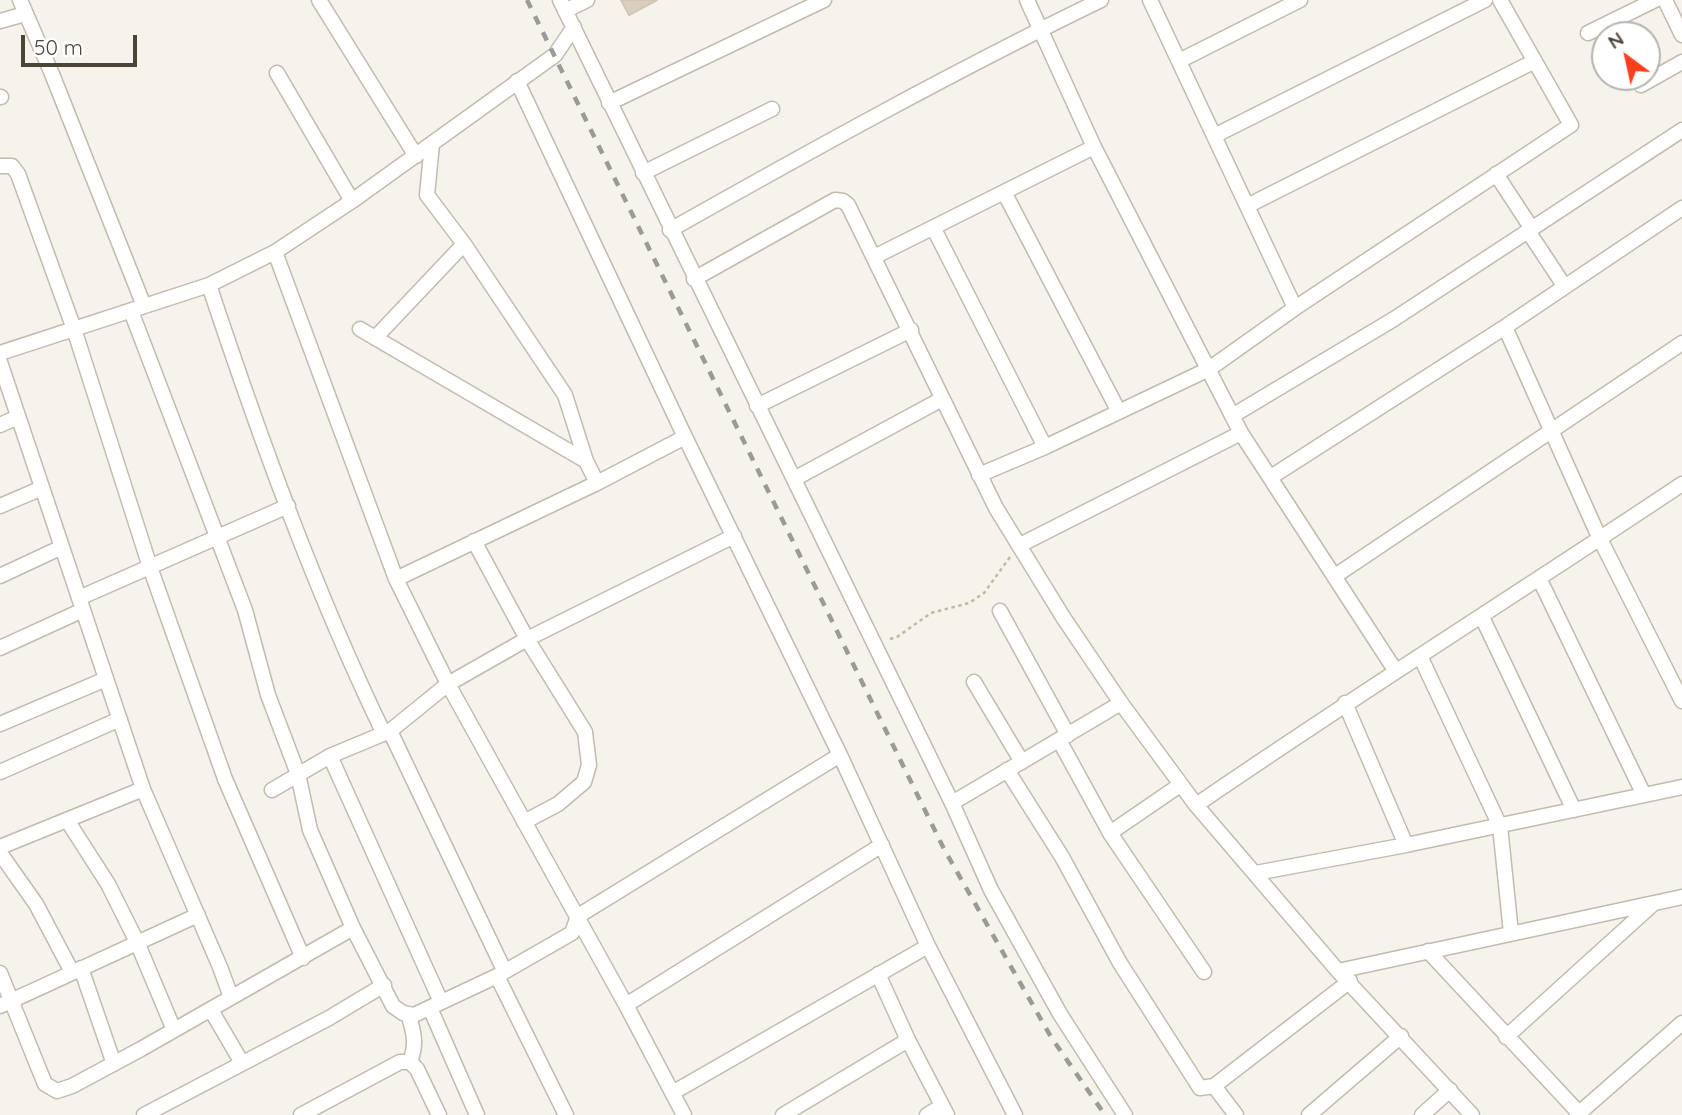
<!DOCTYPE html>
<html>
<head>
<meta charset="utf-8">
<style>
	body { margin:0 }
	#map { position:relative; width:1682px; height:1115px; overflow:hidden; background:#f6f3ec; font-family:Quicksand,sans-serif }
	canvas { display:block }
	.north { position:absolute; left:1591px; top:21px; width:70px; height:70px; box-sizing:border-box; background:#fff; border:2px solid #b7b4b0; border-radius:50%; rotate:327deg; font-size:19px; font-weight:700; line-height:28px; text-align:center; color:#4b4439 }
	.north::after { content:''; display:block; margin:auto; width:24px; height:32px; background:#fc3f1d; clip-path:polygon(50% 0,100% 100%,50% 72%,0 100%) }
	.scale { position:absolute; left:21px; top:35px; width:116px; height:32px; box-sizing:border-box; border:4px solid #4b4439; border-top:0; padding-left:9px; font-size:21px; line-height:24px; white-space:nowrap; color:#4b4439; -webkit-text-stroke:5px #fff; paint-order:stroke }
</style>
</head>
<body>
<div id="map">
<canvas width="1682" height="1115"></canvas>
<div class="north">N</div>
<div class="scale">50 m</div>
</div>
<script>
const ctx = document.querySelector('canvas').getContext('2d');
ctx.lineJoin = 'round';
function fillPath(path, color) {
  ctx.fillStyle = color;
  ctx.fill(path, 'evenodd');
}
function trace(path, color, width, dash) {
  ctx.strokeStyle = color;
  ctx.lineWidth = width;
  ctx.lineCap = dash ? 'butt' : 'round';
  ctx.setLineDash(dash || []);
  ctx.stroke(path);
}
const building = new Path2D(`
	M621,0H657L629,15Z`);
fillPath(building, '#d8cfc1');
trace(building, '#d3c7b4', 2);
const street = new Path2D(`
	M20,0L52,74L144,306
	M319,0L416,156
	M560,0L952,803L991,890L1060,1014L1125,1115
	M1027,0L1094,147L1241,433L1395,670
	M1150,0L1295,308
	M1665,0L1682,35
	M565,11L587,0
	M0,21L25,14
	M1588,33L1655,0
	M1179,61L1300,0
	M277,73L352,201
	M517,81L685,437L840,755L928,946L1015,1115
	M1641,85L1682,62
	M0,97H1
	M609,103L824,0
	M1214,136L1485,0
	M432,144L427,195L464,244L565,395L586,461
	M0,166H12L18,174L74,329L150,567L225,779L303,958
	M643,173L772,109
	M1496,174L1532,229
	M1004,192L1118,410
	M1247,206L1535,61
	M934,229L1045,447
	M670,230C812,150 954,71 1101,0
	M1528,231L1565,287
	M275,252L396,579L448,684L626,1005L882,845
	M874,257L1094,147
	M694,279L835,200L843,201L848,205L996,508L1063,617L1121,703L1196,805L1338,971L1472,1115
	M209,285C260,438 314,589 384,734
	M131,311L245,610L268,695L298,774L310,830L353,928L393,1006L403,1013L414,1015L497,976L572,933L578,916L840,755
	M1505,327L1599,537L1682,701
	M360,329L586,461L597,483
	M375,338L464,244
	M0,353L209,285L275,252L352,201L555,55L574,27
	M0,362L143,789L220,967L231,997
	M757,406L911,330
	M1232,416L1394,319L1682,130
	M0,425L18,417
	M979,475L1045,447L1209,369L1295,308L1571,125L1500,0
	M1271,477L1505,327L1682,208
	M794,479L942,399
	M0,506L42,488
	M474,541L527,639L585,732L589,765L584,782L558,804L524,822
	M1020,545L1241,433
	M0,576L62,547
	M1335,576L1682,343
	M1539,578L1644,795
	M396,579L597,483L685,437
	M79,598L288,506
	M1000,611L1068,735
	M1482,617L1574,810
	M0,648L83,610
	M1420,656L1500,826L1511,933
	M974,682L1022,762
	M1345,703L1406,845
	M0,724L106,679
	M390,731L504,970
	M1059,740L1110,833L1204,972
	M330,756L441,1002
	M1007,770L1062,857L1120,963L1200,1088L1214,1086L1350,981
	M0,772L120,719
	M272,790L330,756L390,731L448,684L527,639L734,536
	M952,803L1121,703
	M1196,805C1356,695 1520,592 1682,484
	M67,820L108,884L137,942L174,1030
	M1110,833L1180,785
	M0,847L143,789
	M0,853L36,904L72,972
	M1256,873L1406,845L1682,787
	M1428,951L1579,1113
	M81,968L114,1064
	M1338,971L1682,897
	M0,973L45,1084L57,1091L72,1086L141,1049L353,928
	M878,974L908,1040L947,1115
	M497,976L566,1115
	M626,1005L684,1115
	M0,1006L198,915
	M430,1008L477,1115
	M211,1010L242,1063
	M408,1014C414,1032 417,1044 410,1062
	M1506,1037L1653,904
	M1214,1086L1236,1115
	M674,1092L928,946
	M144,1115L329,1018L384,985
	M301,1115L400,1062H410L417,1069L439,1115
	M783,1115L908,1040
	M927,1115L942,1106
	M1309,1115L1401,1036
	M1422,1115L1450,1090
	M1577,1115L1682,1023`);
trace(street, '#c2bbae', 17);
trace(new Path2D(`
	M890,639L897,637L931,613L969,603L984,593L1010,557`), '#c4b79f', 2.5, [3.5, 3.5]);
trace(street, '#fff', 14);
trace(new Path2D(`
	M527,0L944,849L1051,1037L1105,1115`), '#9a9a9a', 4.5, [9, 9]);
</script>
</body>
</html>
